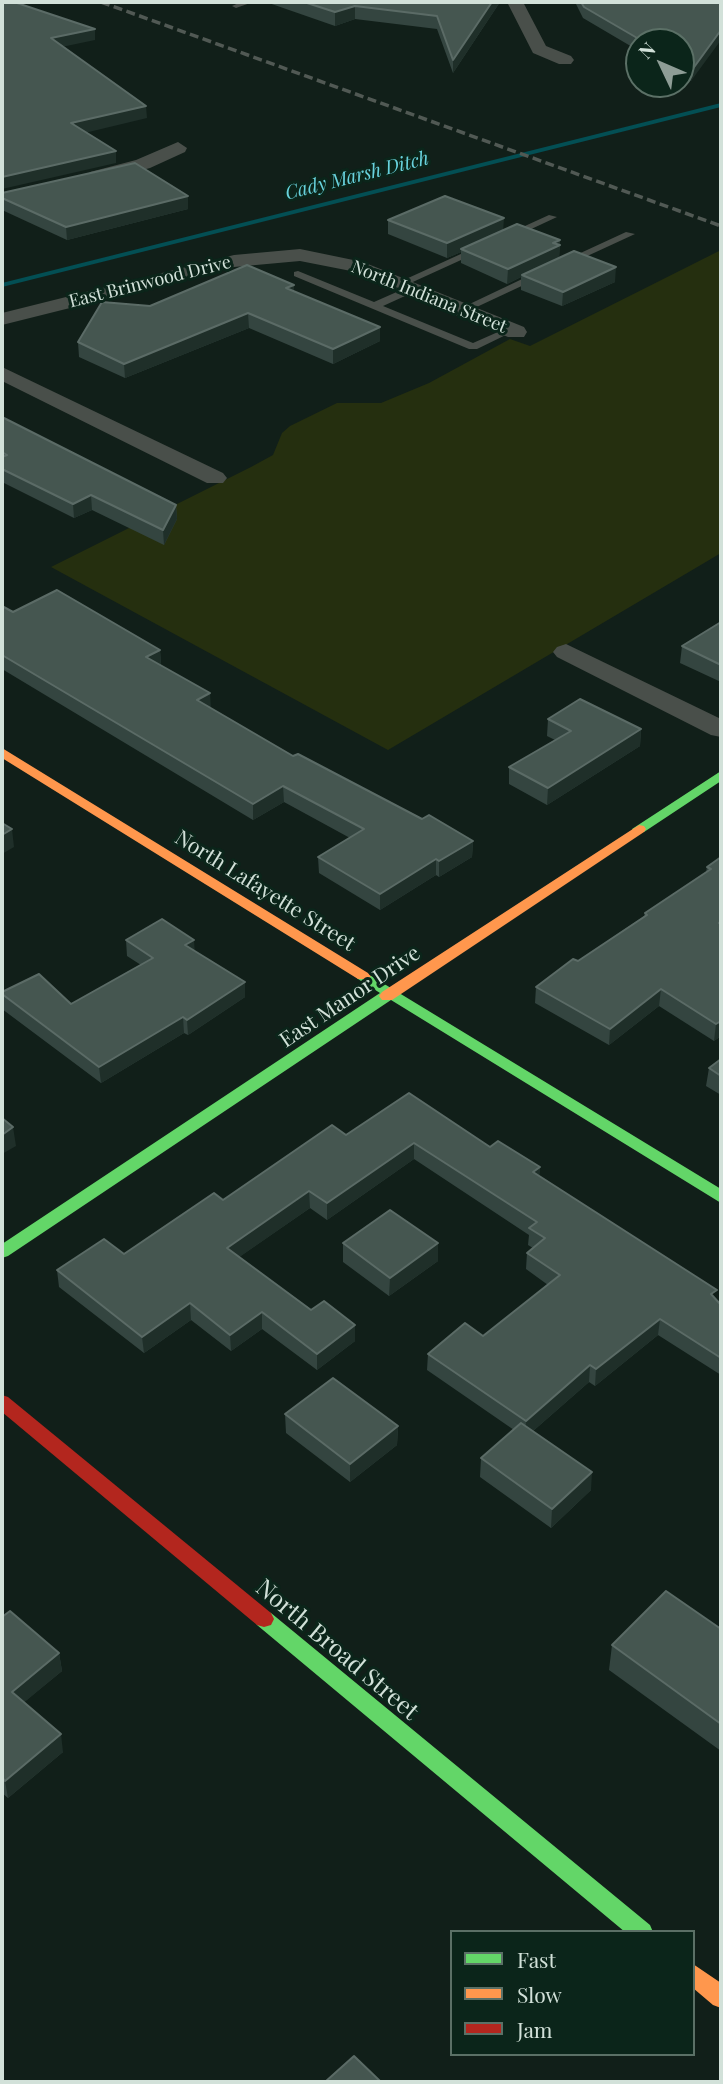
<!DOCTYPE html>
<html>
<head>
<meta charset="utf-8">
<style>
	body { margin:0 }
	#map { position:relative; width:723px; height:2084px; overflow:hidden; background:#111f19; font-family:"Playfair Display",serif }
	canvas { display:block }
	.frame { position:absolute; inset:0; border:4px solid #d2e1d9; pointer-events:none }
	.legend { position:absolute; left:450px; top:1930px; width:245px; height:126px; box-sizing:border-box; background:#0b251a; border:2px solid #5b7066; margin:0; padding:9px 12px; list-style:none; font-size:21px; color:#d2e1d9 }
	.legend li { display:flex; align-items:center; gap:14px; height:35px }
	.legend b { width:35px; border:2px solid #5b7066 }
	.north { position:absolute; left:625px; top:28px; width:70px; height:70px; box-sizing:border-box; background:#0b251a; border:2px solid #5b7066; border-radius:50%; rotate:314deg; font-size:19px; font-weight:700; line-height:28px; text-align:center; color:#d2e1d9 }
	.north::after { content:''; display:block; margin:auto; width:24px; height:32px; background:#8e9d96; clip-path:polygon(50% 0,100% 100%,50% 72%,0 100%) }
</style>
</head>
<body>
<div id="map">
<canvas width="723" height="2084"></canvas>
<div class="frame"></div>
<ul class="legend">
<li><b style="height:9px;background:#63d668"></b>Fast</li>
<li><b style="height:9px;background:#ff974d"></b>Slow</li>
<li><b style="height:9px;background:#b3261e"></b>Jam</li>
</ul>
<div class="north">N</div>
</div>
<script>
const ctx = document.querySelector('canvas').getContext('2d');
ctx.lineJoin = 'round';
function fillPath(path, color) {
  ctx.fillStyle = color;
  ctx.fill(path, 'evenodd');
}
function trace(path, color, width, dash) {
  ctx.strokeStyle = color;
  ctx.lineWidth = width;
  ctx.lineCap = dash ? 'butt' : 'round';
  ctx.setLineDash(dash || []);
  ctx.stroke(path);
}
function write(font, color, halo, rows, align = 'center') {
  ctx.font = font + ' "Playfair Display",serif';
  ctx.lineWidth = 6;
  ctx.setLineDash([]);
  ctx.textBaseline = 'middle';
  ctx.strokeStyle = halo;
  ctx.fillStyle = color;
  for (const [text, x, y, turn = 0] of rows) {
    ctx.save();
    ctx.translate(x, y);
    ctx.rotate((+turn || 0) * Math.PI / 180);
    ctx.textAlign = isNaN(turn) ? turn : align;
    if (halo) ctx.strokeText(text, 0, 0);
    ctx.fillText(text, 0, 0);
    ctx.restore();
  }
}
fillPath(new Path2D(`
	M721,250V553L388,750L51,567L251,467L273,455L282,433L290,426L337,403H381L429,383L510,339L530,346Z`), '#252f0f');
fillPath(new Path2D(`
	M721,103V107L2,287V283Z`), '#034f54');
fillPath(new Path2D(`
	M241,2H253L236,8L232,6Z
	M549,215L557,217L512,238L503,236Z
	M626,232L635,234L570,264L561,262Z
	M474,248L483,250L404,286L395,284Z
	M298,271L374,302L408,287H416V291L383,306L473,343L507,328L516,330L477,349H469L294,276V272Z
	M539,271L544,274L543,276L466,312L457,310Z`), '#494f4a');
fillPath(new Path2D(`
	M507,2H523L546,46L571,56L574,60L571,64H559L533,53Z
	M178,142L187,148L185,152L150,168L97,182L87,176L90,172L136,160Z
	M300,249L363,262L524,327L527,332L524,337H508L351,271L300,261L234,267L2,325V313L234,255Z
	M2,367L223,473L227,478L223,483H207L2,381Z
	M566,644L721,719V737L711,735L557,657L553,652L557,647Z`), '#494f4a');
fillPath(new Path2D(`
	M721,771V781L644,832H634L632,829Z
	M363,971L721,1189V1203L391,1000L8,1256L2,1258V1244L380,993L358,979L355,976L358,973Z
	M264,1611L271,1613L650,1925L653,1932H625L257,1625L254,1619L257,1613Z`), '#63d668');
fillPath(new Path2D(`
	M2,748L368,973L371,976L368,979H358L2,758Z
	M639,825L644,826L646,829L644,832L392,1000H382L379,996L382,992Z
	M693,1964L721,1983V2008L713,2005L693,1988Z`), '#ff974d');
fillPath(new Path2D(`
	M2,1395L8,1397L271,1613L274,1619L271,1625L264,1627L257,1625L2,1412Z`), '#b3261e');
trace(new Path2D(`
	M101,2L721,226`), '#515954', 3.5, [9, 4.5]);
fillPath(new Path2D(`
	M266,2H500L453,73L437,29L355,19L335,26Z
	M575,2H721L691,81L681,75V42H639V51L583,18Z
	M2,193L188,209L67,240L2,210Z
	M388,220L503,230L560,240L559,258L615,282L562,306L521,290V277L507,284L461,263V252L447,258L388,234Z
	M294,285V291L380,327V341L333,364L249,328L125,378L79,357L78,342L150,306Z
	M2,417L176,505L177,519L164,545L92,510L74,518L2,482Z
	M2,606L13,612L160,650L161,665L210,708L293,756L422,819L473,841L472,857L439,877L436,875L380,910L319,873L318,857L350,838L284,802L253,820L2,669Z
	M721,613V682L680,663L682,646L719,623Z
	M548,719L641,729L640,746L547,805L509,784V767L555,740L547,736Z
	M721,857V1036L714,1041L659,1006L609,1045L535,1003L536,987L578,961L644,916L645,913L706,872L707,867Z
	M126,940L195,951L245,997L188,1035L184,1033L101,1083L2,1009V992L71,1004L141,965L127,956Z
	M721,1059V1095L706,1086L709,1068Z
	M346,1135L490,1147L540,1167L539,1176L715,1299L721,1305V1375L658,1335L595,1386L589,1382L533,1431L591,1490L551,1528L480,1477L481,1458L514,1430L427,1370L428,1354L483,1336L548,1285L526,1269L527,1253L533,1248L528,1245L529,1235L414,1159L327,1220L310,1208L239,1257L355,1341L317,1370L262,1329L231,1351L191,1320L144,1353L59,1287L57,1270L124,1254L223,1200Z
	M343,1243L438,1261L389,1296L343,1262Z
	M285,1414L398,1426L397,1445L350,1482L286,1433Z
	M2,1617L59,1653L62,1671L24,1702L63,1752L8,1798L2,1793Z
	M721,1629V1751L609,1670L612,1645Z`), '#344540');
fillPath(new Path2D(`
	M492,2H500L453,73V60Z
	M355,6V19L335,26V12Z
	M95,29V40L52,49L51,38Z
	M721,30V40L691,81L692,70Z
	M146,106L147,118L72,136L71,123Z
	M116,151V163L2,189V177Z
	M188,196V209L67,240L66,227Z
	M504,218L503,233L461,249V252L447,258V243Z
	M560,240L559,260L522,275L521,277L507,284L508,269Z
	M616,267L615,282L562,306L563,292Z
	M294,285V299L286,288Z
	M248,313L249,328L125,378L124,364Z
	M380,327V341L333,364V349Z
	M91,495L92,510L74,518L73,504Z
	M176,505L177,519L164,545L163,530Z
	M160,650L161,665L146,657Z
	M210,693L211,709L197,700Z
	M641,729L640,746L547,805L548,788Z
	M283,786L284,802L253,820V804Z
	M12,829L14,847L2,854V835Z
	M473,841L472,857L439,877V861Z
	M436,859V875L380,910V894Z
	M194,940L195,955L185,945Z
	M245,982V997L188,1035L187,1020Z
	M661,989L659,1006L609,1045L610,1029Z
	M183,1017L184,1033L101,1083L99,1067Z
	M721,1021V1036L714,1041L716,1024Z
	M13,1127L16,1146L2,1154V1135Z
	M414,1143V1159L327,1220V1203Z
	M540,1167L539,1183L533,1172Z
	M309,1191L310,1208L228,1265L227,1248Z
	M438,1243V1261L389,1296L390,1278Z
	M190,1303L191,1320L144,1353L142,1337Z
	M262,1312V1329L231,1351L230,1335Z
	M660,1319L658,1335L595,1386L596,1369Z
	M355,1325V1341L317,1370V1354Z
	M590,1365L589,1382L525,1438L526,1421Z
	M398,1426L397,1445L350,1482V1464Z
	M592,1472L591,1490L551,1528L552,1509Z
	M59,1653L62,1671L15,1710L12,1692Z
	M61,1734L63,1752L8,1798L5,1781Z`), '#1f2f29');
const building = new Path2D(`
	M2,2H14L95,29L51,38L146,106L71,123L116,151L2,177Z
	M304,2H492L453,60L437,16L355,6L335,12Z
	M581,2H721V30L692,70L681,63V42H644L584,7Z
	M135,163L188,196L66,227L2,198V193Z
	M445,196L504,218L447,243L388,220Z
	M517,224L560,240L553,243L560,245L508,269L461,249Z
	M574,251L616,267L563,292L522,275Z
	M247,265L294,285L286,288L380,327L333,349L248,313L124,364L78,342L102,302L150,306Z
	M2,417L176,505L163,530L91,495L73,504L2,469V457L7,455L2,452Z
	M57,590L160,650L146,657L210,693L197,700L293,756L298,754L422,819L429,815L473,841L439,861L436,859L380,894L318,857L364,829L283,786L253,804L2,655V606L13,612Z
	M721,622V665L682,646Z
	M580,699L641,729L548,788L509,767L571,731L548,719Z
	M2,823L12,829L2,835Z
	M721,857V921L719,923L721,924V1021L716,1024L661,989L610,1029L536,987L573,959L578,961L647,915L645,913L711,869L707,867Z
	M162,919L194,940L185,945L245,982L187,1020L183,1017L99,1067L2,994V992L39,974L71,1004L153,958L126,940Z
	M721,1059V1076L709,1068Z
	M409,1093L490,1147L498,1141L540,1167L533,1172L717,1290L711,1294L721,1305V1358L660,1319L596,1369L590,1365L526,1421L428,1354L465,1323L483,1336L560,1275L527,1253L545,1238L529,1228L537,1222L414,1143L327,1203L309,1191L227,1248L311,1310L324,1301L355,1325L317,1354L262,1312L230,1335L190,1303L142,1337L57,1270L104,1239L124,1254L214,1193L223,1200L332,1125L346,1135Z
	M2,1118L13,1127L2,1135Z
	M390,1210L438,1243L390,1278L343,1243Z
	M333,1378L398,1426L350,1464L285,1414Z
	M521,1423L592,1472L552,1509L481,1458Z
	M666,1591L721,1629V1724L612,1645Z
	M10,1611L59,1653L12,1692L61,1734L5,1781L2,1777V1617Z
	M354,2056L381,2082H325Z`);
fillPath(building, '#455650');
trace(building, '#5b6b66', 2);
write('18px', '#d2e1d9', '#0b251a', [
	["East Brinwood Drive",150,282,-14],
	["North Indiana Street",429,297,22]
]);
write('italic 19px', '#68d2dd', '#0b251a', [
	["Cady Marsh Ditch",357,176,-14]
]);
write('21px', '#d2e1d9', '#0b251a', [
	["North Lafayette Street",265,891,32],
	["East Manor Drive",350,997,-34]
]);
write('24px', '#d2e1d9', '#0b251a', [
	["North Broad Street",337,1650,40]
]);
</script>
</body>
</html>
